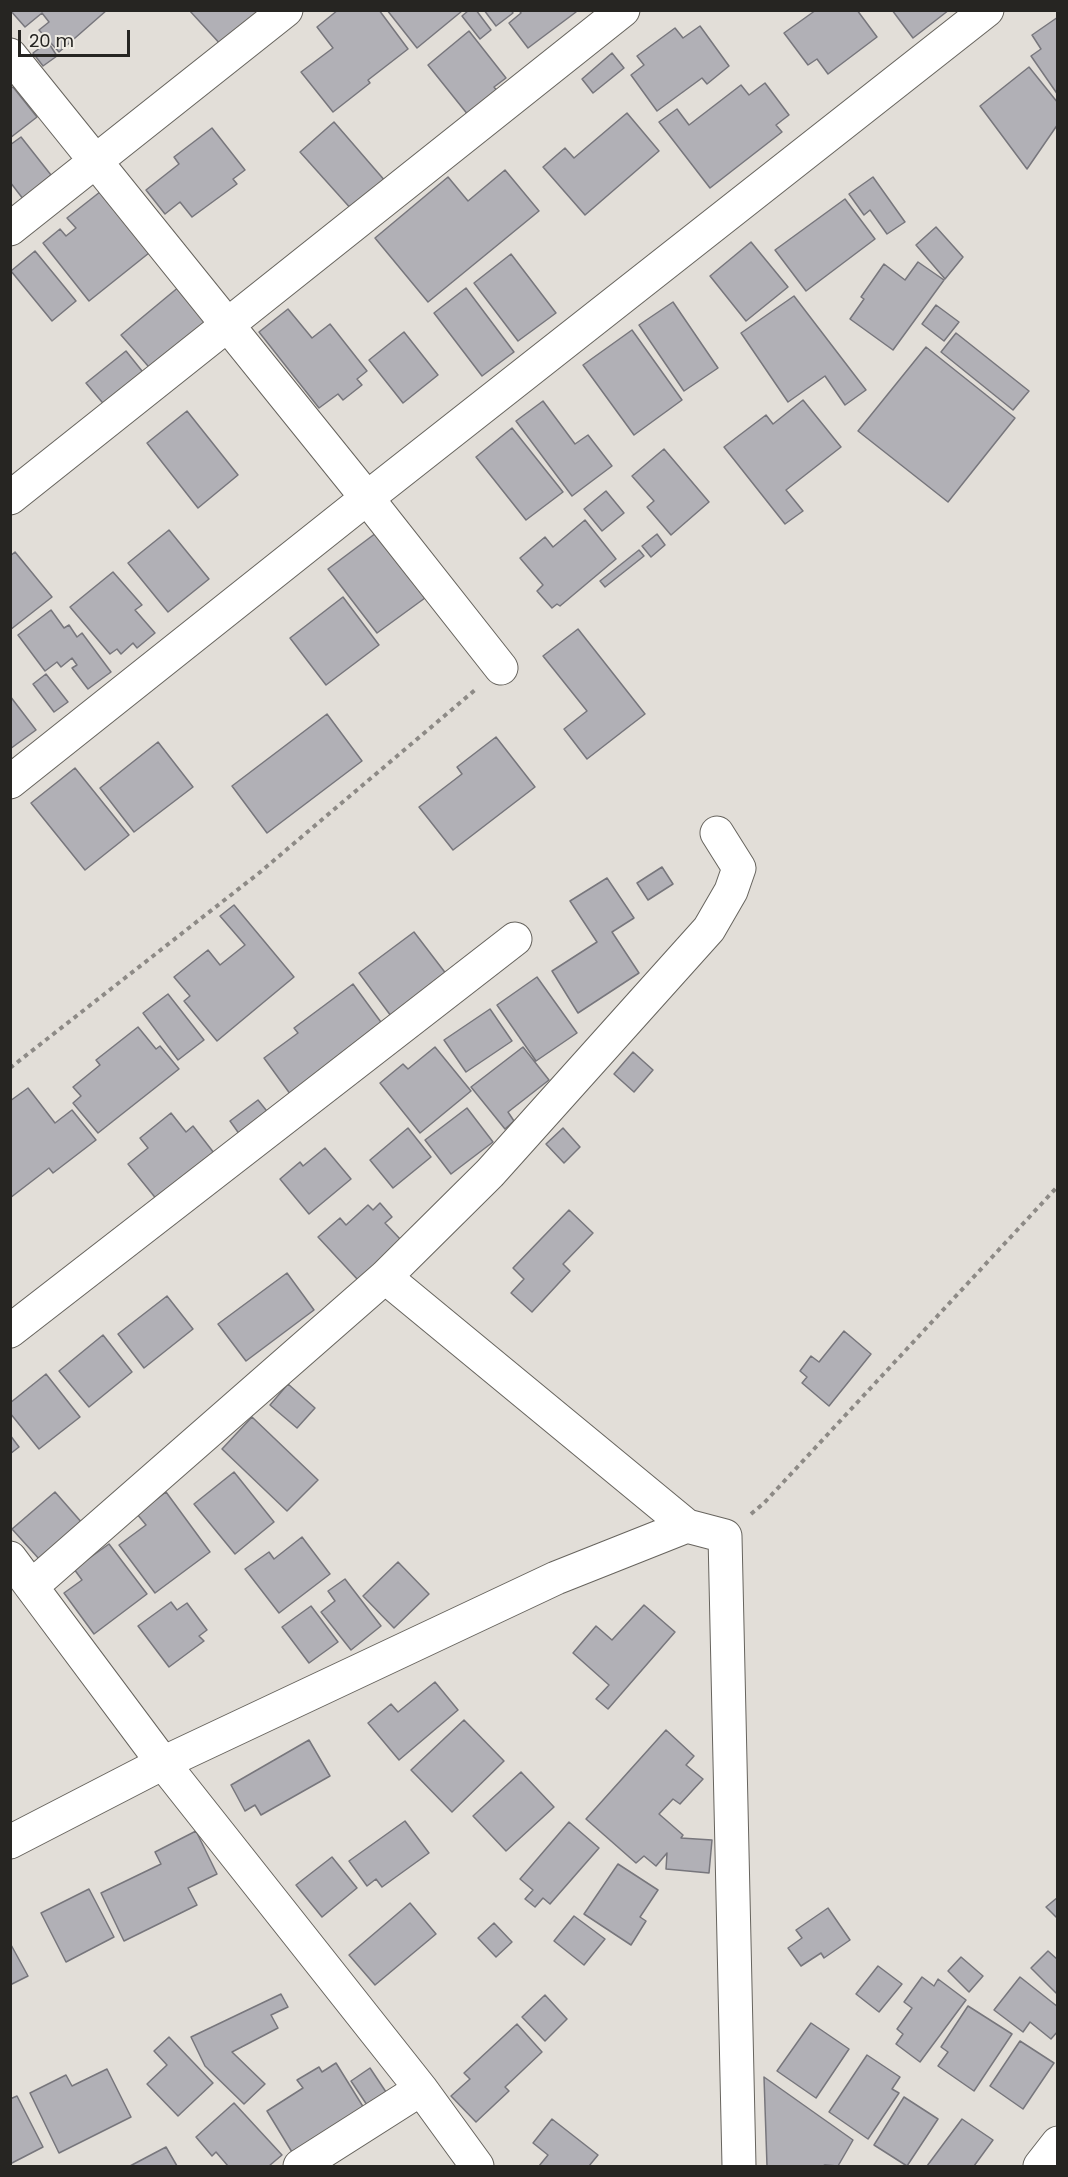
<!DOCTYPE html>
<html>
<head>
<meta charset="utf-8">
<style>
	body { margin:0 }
	#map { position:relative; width:1068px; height:2177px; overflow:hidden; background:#e2ded8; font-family:Poppins,sans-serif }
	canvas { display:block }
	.frame { position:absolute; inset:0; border:12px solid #262522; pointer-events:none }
	.scale { position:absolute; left:18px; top:30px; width:112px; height:27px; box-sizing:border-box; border:3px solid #262522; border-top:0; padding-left:8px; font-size:18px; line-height:21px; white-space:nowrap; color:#262522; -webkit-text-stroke:4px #efece5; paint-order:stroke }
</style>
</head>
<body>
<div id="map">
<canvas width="1068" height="2177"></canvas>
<div class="frame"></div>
<div class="scale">20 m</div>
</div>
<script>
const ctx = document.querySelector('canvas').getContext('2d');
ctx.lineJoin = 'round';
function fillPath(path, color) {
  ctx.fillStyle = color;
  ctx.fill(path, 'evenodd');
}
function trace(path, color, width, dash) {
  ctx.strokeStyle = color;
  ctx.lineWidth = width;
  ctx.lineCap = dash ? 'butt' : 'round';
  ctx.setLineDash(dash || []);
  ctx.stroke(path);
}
const building = new Path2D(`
	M10,10H107L59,52L39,30L49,22L42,13L25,27Z
	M189,10H263L223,47Z
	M338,10H379L408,49L368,80L370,83L333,112L301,72L333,48L317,27Z
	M387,10H462V11L417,48Z
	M469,10H476L491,30L480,39L462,16Z
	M484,10H511L513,13L496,26Z
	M519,10H575L576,12L528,48L509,23L521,13Z
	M816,10H857L877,37L828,74L817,59L808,65L784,33Z
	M892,10H949L913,38Z
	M1058,17V95L1031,56L1041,49L1032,35Z
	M700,26L729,66L707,84L702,78L657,111L631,75L644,65L637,56L675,28L683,38Z
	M469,31L506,78L494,87L503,98L473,121L428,65Z
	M48,42L57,56L43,66L33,53Z
	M612,53L624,68L593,93L582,79Z
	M1029,67L1058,103V124L1027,169L980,106Z
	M765,83L789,115L776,125L782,132L710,188L659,122L677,109L689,125L741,85L749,95Z
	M13,87L37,117L10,138V89Z
	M627,113L659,151L585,215L543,167L565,148L574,158Z
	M334,122L386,182L353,211L300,152Z
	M212,128L245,170L233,179L237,184L192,217L180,202L165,214L146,190L179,164L174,157Z
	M21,137L51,175L43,182L48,188L27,204L10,182V145Z
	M505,170L539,211L428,302L375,238L448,177L468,201Z
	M873,177L905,222L887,234L870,210L864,215L849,194Z
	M105,188L154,249L89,301L43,243L60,229L66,236L76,228L67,218Z
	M845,199L875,239L806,291L775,250Z
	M936,227L963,257L945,279L916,245Z
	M751,242L788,287L746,321L710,276Z
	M35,251L76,301L52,321L11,271Z
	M511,254L556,313L518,341L474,283Z
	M918,262L944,280L893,350L850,319L864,299L861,297L884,264L905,280Z
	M180,286L213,324L155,374L121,335Z
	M466,288L514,352L482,376L434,313Z
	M794,296L866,390L845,405L825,376L788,402L741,333Z
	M673,302L718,368L684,391L639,325Z
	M936,305L959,322L944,341L922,324Z
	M288,309L312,338L330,324L367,371L357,379L362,385L343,400L338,394L319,408L259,332Z
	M632,330L682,400L634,435L583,365Z
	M404,332L438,375L403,403L369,360Z
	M956,333L1029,391L1013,410L941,352Z
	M926,347L1015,418L948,502L858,431Z
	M126,351L146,376L107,408L86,383Z
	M803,400L841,447L786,490L803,511L785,524L724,447L766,415L773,424Z
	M543,401L575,444L588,435L612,466L572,496L516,421Z
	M187,411L238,475L198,508L147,443Z
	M512,428L563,492L526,520L476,457Z
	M664,449L709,502L671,535L647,507L654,501L632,476Z
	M606,491L624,513L602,531L584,509Z
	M585,520L616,559L560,606L557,604L552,608L537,591L543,585L520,558L545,537L553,547Z
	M169,530L209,579L168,612L128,563Z
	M376,533L425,598L377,633L328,569Z
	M657,534L665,545L651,557L642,546Z
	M639,550L644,556L605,587L600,581Z
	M15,552L52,597L10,630V556Z
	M113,572L142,605L135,610L155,633L137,648L133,643L121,654L117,649L110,654L70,607Z
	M343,597L379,645L326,685L290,638Z
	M51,610L64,628L69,625L77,637L82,633L111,672L88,689L72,668L77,665L72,658L61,667L57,662L45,671L18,635Z
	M578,629L645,714L587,759L564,729L587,711L543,656Z
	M46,674L68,702L54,712L33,684Z
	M10,696L36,730L10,749Z
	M327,714L362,761L267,833L232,786Z
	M496,737L535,787L453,850L419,807L462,774L457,767Z
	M158,742L193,787L134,832L100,788Z
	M75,768L129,835L85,870L31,803Z
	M662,867L673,884L648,900L637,883Z
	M607,878L634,918L612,932L639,973L578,1013L552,971L597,942L570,901Z
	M234,905L294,977L217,1041L184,1001L190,996L174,977L208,950L220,965L245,945L220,916Z
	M414,932L447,975L391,1016L359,973Z
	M537,977L577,1033L536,1061L497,1005Z
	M353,984L386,1029L296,1102L264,1058L298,1033L294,1028Z
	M168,994L204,1040L178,1060L143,1013Z
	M490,1009L512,1041L466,1072L444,1040Z
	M138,1027L156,1049L160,1046L179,1069L98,1133L73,1103L81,1096L73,1087L100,1065L96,1060Z
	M435,1047L471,1091L420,1133L380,1083L403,1064L408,1069Z
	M523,1047L549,1080L508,1112L514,1121L505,1129L471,1087Z
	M633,1052L653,1070L634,1092L614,1074Z
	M28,1088L55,1123L72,1110L96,1140L53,1173L49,1168L10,1198V1101Z
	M258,1100L274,1120L245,1142L230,1121Z
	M467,1108L493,1142L451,1174L425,1140Z
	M171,1113L186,1132L193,1126L214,1153L162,1206L128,1164L148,1148L140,1138Z
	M408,1128L431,1157L393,1188L370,1160Z
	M563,1128L580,1147L564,1163L546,1144Z
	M325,1148L351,1179L309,1214L280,1179L300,1162L303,1166Z
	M380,1203L392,1217L385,1223L401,1240L358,1280L318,1237L340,1218L346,1225L368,1205L373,1210Z
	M569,1210L593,1233L563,1264L570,1271L532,1312L511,1293L524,1279L513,1268Z
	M287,1273L314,1310L246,1361L218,1324Z
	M167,1296L193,1329L144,1368L118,1334Z
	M844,1331L871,1354L829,1406L802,1383L807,1377L800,1371L811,1356L819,1362Z
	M103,1335L132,1372L89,1407L59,1371Z
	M46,1374L80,1417L39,1449L10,1413V1403Z
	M288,1384L315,1408L297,1428L270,1405Z
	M252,1417L318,1480L287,1511L222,1449Z
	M10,1435L19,1447L10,1454Z
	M234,1472L274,1522L235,1554L194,1504Z
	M55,1492L83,1524L40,1560L12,1529Z
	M166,1492L210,1552L155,1593L119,1545L146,1525L137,1514Z
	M302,1537L330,1574L279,1613L245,1569L269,1552L274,1559Z
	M109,1544L147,1594L94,1634L64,1593L82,1580L74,1569Z
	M398,1562L429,1594L394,1628L363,1596Z
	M345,1579L381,1626L351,1650L321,1612L335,1601L328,1591Z
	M171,1602L177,1610L187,1603L207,1630L199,1636L204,1641L169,1667L138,1626Z
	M644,1605L675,1632L608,1709L596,1699L609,1685L573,1653L596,1626L612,1640Z
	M311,1606L338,1642L309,1663L282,1627Z
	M435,1682L458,1710L399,1760L368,1723L391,1704L398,1712Z
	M464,1720L504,1761L452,1812L411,1770Z
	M666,1730L694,1756L686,1765L703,1779L680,1804L673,1799L659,1814L683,1835L681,1838L712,1840L709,1873L666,1869L667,1853L656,1866L644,1856L636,1863L586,1819Z
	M309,1740L330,1776L261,1815L255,1805L245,1811L231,1785Z
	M521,1772L554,1807L506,1851L473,1816Z
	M405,1821L429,1853L382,1887L376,1879L367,1886L349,1861Z
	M569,1822L599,1848L550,1904L543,1898L535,1907L525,1899L533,1890L520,1879Z
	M196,1831L217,1874L188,1888L197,1905L124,1941L101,1893L161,1864L155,1852Z
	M332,1857L357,1888L322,1917L296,1885Z
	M618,1864L658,1890L640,1917L646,1921L631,1945L584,1914Z
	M89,1889L114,1937L66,1962L41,1913Z
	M1058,1897V1919L1046,1907Z
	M410,1903L436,1934L375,1985L349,1955Z
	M828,1908L850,1940L824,1958L821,1953L801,1966L788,1948L802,1938L796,1930Z
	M574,1916L605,1939L584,1965L554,1941Z
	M494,1923L512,1942L496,1957L478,1938Z
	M10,1943L28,1976L10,1985Z
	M1048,1951L1058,1960V1991L1056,1993L1031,1968Z
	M961,1957L983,1976L969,1992L948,1971Z
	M878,1966L902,1984L879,2012L856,1994Z
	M922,1977L934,1986L938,1979L966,2000L920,2062L896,2044L903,2034L897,2029L912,2008L904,2002Z
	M1020,1977L1058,2007V2031L1051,2039L1030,2022L1023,2032L994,2010Z
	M281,1994L288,2007L271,2015L278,2028L232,2052L265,2084L244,2104L205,2066L191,2037Z
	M545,1995L567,2019L545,2041L522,2017Z
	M968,2006L1012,2034L974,2091L938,2066L948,2052L941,2047Z
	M811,2023L849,2049L816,2098L777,2071Z
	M517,2024L542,2052L505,2087L509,2091L476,2122L451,2096L470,2079L464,2073Z
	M169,2037L213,2083L178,2116L147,2084L167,2065L154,2051Z
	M1020,2041L1054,2063L1023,2109L990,2086Z
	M867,2055L900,2077L892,2089L899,2093L868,2139L829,2112Z
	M336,2063L367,2113L295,2157L267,2111L303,2088L297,2080L319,2067L322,2072Z
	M370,2068L388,2095L369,2108L351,2081Z
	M107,2069L131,2117L59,2153L30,2093L66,2075L72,2086Z
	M764,2077L853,2140L838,2166L825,2165L823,2166H767Z
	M17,2096L43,2147L10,2164V2099Z
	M904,2097L938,2119L907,2166L874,2145Z
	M234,2103L282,2155L269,2166H228L216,2152L212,2156L196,2137Z
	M552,2119L598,2155L589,2166H539L548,2155L533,2143Z
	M962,2119L993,2140L974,2166H927Z
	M166,2147L177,2166H130Z`);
fillPath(building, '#b1b0b6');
trace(building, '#77767c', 1.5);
const street = new Path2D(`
	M10,55L367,498L501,668
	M10,229L286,10
	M10,498L623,10
	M385,1277L687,1526
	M10,1331L515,939
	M10,1558L163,1763L421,2089L477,2166
	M32,1586L385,1277L490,1173L709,929L731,891L739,868L717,833
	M10,1842L163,1763L556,1578L687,1526L725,1536L739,2166
	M300,2166L421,2089`);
const secondary = new Path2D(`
	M10,782L367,498L987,10
	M1040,2166L1058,2143`);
trace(street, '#67645e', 35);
trace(secondary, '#67645e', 35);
trace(new Path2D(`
	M10,1068L259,873L475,690
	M751,1514L764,1503L1058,1186`), '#8d8a86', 4, [4.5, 4.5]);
trace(street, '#fff', 33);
trace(secondary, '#fff', 33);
</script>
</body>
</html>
